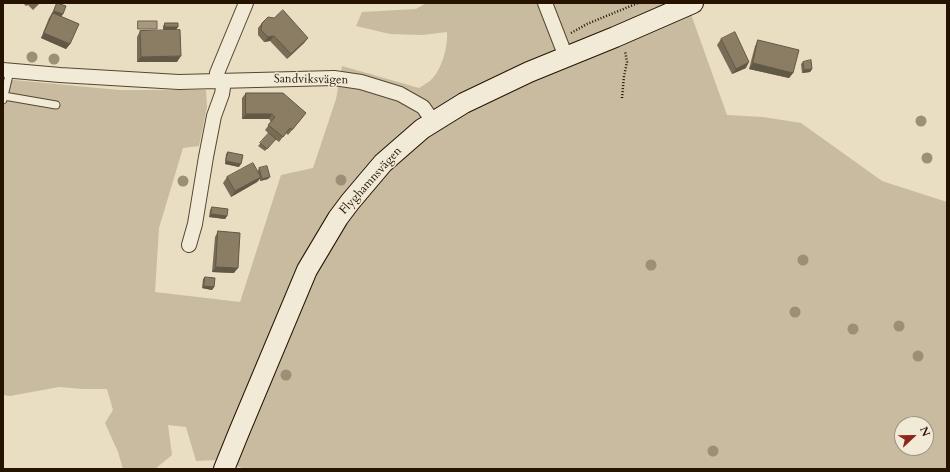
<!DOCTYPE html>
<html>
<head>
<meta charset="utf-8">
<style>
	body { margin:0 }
	#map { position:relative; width:950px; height:472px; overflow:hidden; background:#e9dec1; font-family:Cardo,serif }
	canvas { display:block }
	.frame { position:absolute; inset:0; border:4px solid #251300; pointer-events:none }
	.north { position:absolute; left:894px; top:416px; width:40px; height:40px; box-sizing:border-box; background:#f1ead7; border:1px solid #9f9481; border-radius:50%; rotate:68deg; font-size:11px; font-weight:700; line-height:16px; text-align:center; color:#251300 }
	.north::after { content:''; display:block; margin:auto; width:14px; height:18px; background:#8f2418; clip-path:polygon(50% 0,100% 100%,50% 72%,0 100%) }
</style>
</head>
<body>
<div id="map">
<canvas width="950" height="472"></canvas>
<div class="frame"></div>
<div class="north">N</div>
</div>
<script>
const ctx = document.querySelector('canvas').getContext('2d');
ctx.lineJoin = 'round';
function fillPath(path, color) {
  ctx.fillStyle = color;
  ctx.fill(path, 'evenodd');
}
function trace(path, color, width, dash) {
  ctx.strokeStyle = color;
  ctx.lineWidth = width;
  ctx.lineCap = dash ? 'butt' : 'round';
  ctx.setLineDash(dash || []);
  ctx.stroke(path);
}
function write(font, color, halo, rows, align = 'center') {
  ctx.font = font + ' Cardo,serif';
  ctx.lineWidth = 3;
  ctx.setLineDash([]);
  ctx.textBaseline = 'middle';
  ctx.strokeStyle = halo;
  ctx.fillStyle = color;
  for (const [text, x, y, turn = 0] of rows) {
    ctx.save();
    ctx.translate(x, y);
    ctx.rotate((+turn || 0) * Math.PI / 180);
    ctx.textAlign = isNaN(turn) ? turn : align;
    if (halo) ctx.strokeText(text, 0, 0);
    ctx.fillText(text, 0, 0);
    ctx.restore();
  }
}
fillPath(new Path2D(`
	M426,3H687L727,115L763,117L801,123L882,181L947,202V469H245L219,460L196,461L186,427L168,425L172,455L155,469H123L118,452L105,423L113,410L107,389H83L59,387L10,396L3,395V79L119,90H206L207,107L199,146L183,148L159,228L155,292L240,302L281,175L313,168L336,99L342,66L419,88C423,86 426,83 430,81C442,70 448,47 447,32L422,35L390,34L356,26L362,12L416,9ZM902,424H926V448H902Z`), '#c8bba0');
const water = new Path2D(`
	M138,21H157V29H138Z`);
fillPath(water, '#a6997f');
trace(water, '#72634c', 1);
const lane = new Path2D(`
	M4,96L56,105
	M3,100L10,71`);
const street = new Path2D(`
	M545,3L566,57
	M3,70L60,75L179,82L334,78L361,82L400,94L423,107L433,121
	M216,81L217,73L246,3
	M189,245L195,224L206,157L214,116L222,94L224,81`);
const secondary = new Path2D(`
	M224,469L239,432L307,270L338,218L350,202L383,163L422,129L464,103L529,72L615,37L693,3`);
trace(lane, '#564630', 9);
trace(street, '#564630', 16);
trace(secondary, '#251300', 22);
trace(new Path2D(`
	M571,33L587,24L638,3
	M622,98L624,76L627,62L625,51`), '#251300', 2.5, [1, 2]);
trace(lane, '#f1ead7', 7);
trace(street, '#f1ead7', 14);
trace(secondary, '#f1ead7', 20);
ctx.fillStyle = '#9d8f76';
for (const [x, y] of [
	[32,57],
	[54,59],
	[921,121],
	[927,158],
	[341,180],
	[183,181],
	[803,260],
	[651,265],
	[795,312],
	[899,326],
	[853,329],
	[918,356],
	[286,375],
	[713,451]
]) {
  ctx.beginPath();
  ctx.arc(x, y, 5.5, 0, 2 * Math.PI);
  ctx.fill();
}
fillPath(new Path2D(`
	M23,3H40L33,10L28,5L26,6Z
	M57,3L63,14L61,16L70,44L66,49L41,38L49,18L52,13Z
	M165,23L176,30H163V26Z
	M262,23L308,38L304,43L287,59L270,41L264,42L258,35V28Z
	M140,31L177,62H137V37Z
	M721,39L746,68L732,74L717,45Z
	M758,40L793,73L789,78L749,69L755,46Z
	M803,62L812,69L810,72L802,73L801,64Z
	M246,93L302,118L288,135L286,133L279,142L275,139L265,151L258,146L269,134L265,130L271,122L269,119H242V98Z
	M228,152L239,167L225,164L226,154Z
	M259,168L268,179L260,181V179L257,182L231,197L223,183L227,177L258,171Z
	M212,207L227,216L225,219L209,217L210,210Z
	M218,231L234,273L212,272L215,237Z
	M205,277L214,287L212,290L202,288L203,279Z`), '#786c56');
fillPath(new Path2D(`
	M54,11L63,14L61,17L52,13Z
	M165,27H178L176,30H163Z
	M44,33L70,44L66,49L41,38Z
	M274,36L270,41L264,42L268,37Z
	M308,38L304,43L287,59L291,54Z
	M181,56L177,62H137L141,57Z
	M749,62L746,68L732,74L736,69Z
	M753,63L793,73L789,78L749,69Z
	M812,69L810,72L802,73L804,70Z
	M246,114H272L269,119H242Z
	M226,161L241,164L239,167L225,164Z
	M261,177L257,182L231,197L235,191Z
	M270,177L268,179L260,181L262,179Z
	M211,214L227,216L225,219L209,217Z
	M216,267L238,268L234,273L212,272Z
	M204,286L214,287L212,290L202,288Z`), '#615846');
const building = new Path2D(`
	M57,3L66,6L63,14L54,11Z
	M283,10L308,38L291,54L274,36L268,37L261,30L262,23L268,17L274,18Z
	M53,13L79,24L70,44L44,33Z
	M165,23H178V27H165Z
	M180,30L181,56L141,57L140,31Z
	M735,32L749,62L736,69L721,39Z
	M758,40L799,50L793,73L753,63Z
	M811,60L812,69L804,70L803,62Z
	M246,93H283L306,113L292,130L290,128L283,137L268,125L275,117L272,114H246Z
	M269,133L276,139L267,149L260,143Z
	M228,152L243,155L241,164L226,161Z
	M253,163L261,177L235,191L227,177Z
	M267,166L270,177L262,179L259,168Z
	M212,207L228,209L227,216L211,214Z
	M218,231L240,233L238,268L216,267Z
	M205,277L215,278L214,287L204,286Z`);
fillPath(building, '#8b7d64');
trace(building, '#615846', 1);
write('12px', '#251300', '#f1ead7', [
	["Sandviksvägen",311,80,1],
	["Flyghamnsvägen",371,181,-48]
]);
</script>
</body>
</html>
